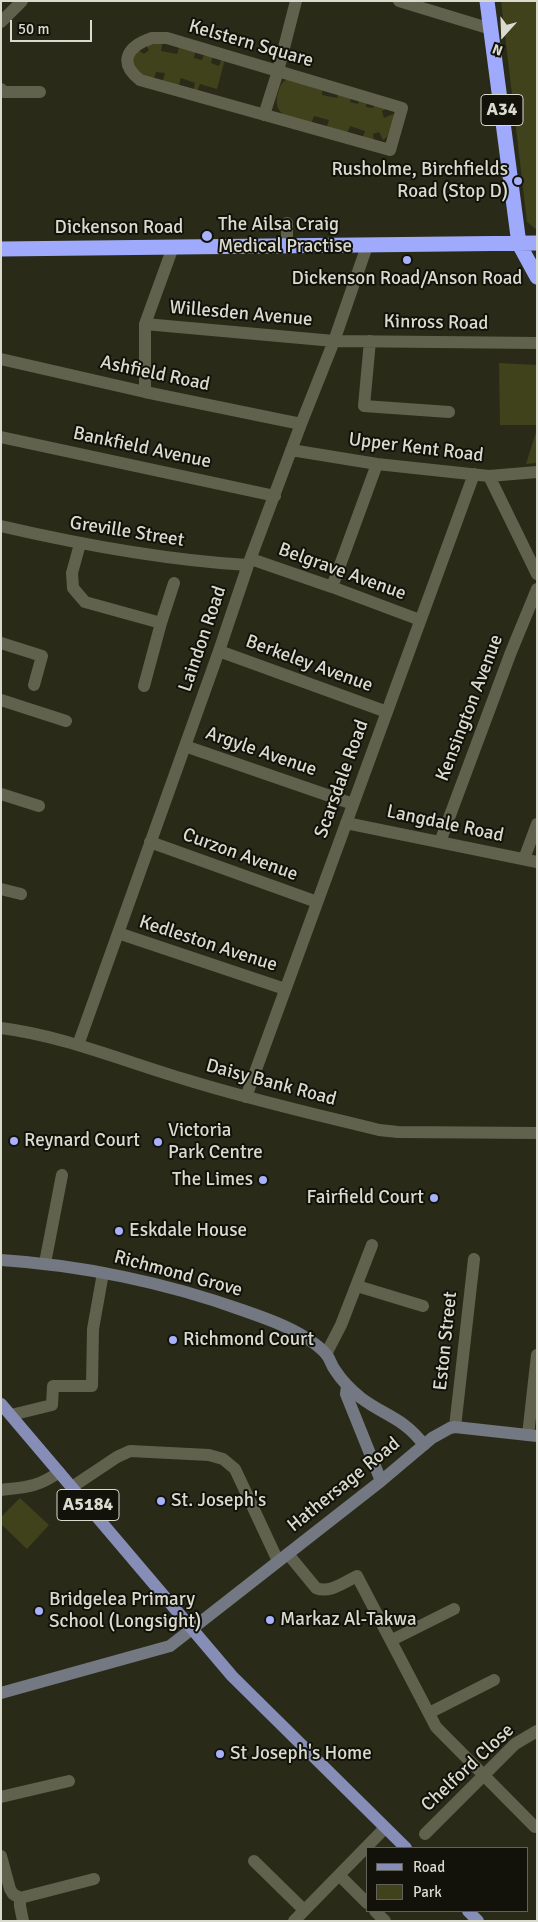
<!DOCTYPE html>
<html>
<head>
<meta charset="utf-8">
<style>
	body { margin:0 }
	#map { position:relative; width:538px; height:1922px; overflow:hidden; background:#292b18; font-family:Signika,sans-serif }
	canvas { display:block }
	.frame { position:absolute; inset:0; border:2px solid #dadbcf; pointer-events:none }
	.legend { position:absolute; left:366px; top:1847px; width:162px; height:65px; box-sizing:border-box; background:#12120a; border:1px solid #626259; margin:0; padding:6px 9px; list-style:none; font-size:15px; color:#dadbcf }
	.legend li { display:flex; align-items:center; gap:10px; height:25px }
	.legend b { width:25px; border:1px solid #626259 }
	.north { position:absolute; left:478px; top:10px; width:50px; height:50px; -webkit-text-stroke:4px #12120a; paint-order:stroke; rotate:200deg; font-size:14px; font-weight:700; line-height:20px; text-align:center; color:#dadbcf }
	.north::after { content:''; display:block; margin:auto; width:18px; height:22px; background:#dadbcf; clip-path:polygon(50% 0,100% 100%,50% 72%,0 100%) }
	.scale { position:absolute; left:10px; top:20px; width:82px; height:22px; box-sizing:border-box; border:2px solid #dadbcf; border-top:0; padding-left:6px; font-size:15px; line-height:18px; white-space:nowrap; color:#dadbcf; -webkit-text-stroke:4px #12120a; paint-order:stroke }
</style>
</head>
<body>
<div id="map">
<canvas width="538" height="1922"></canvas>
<div class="frame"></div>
<ul class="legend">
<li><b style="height:6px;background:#868db6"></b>Road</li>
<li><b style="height:14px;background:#3f421b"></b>Park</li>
</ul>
<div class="north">N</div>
<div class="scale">50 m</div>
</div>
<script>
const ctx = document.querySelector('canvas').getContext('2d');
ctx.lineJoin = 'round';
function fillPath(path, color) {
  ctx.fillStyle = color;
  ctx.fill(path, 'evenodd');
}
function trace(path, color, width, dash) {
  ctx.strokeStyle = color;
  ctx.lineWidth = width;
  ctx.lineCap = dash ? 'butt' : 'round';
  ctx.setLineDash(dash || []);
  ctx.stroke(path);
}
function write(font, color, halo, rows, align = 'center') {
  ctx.font = font + ' Signika,sans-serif';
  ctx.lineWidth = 4;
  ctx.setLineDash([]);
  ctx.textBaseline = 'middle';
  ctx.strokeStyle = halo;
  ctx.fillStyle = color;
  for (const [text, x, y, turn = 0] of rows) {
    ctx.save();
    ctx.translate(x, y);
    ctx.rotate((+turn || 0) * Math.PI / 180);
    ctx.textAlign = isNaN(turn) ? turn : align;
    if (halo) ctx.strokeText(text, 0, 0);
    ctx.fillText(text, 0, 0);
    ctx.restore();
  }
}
fillPath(new Path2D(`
	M501,1H537V230L527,222Z
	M163,41L161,51L177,54L180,45L196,49L194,58L202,60L205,52L213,55L211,63L219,66L222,58L225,59L217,89L200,84L197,92H193L195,83L181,78L178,88L162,83L165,73L156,72L153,81L135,71L132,60L137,49L144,54L149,50L145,44Z
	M287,79L323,86L322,95L337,98L339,91L353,94L350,102L358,104L360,96L368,99L366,107L373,108L376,101L389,107L382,111L384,118L393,114L394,118L387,137L383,140L379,132L373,134L374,142L362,140L365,131L350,126L346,136L326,129L329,120L314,116L311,124C293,119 271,117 278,93C280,86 281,83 287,79Z
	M499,363L537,365V425H500Z
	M537,429V463L526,464Z
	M20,1498L49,1525L27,1549L1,1524V1517Z`), '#3f421b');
trace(new Path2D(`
	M399,1L491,29
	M1,22L22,1
	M152,38H167L402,108L390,150L140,80C117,62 128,46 152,38Z
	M1,89L4,92H40
	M264,115L278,71L296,1
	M287,247V223
	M145,324L334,341L537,343
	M370,341L364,406L449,412
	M1,359L145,392L301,424
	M145,392V324L173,247
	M1,437L275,496
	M291,450L377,464L489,476L537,472
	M489,476L537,574
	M1,526C83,545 164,560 248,565
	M80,544L72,573L73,588L85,602L161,623L144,686
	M251,559L332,587L420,620
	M332,587L377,464
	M161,623L174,583
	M1,643L42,656L34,685
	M219,651L387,712
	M1,700L66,721
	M185,746L353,804
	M1,794L39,806
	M346,823L537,862
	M150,842L317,902
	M440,842L511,652L537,589
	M524,859L537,824
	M1,889L21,894
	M118,933L285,989
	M1,1028C64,1036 123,1061 184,1079C248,1099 314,1114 379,1130L398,1132L537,1133
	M78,1045L219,651L248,565L301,424L334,341L367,246
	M246,1097L474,474
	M45,1263L62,1175
	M357,1286L423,1306
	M326,1354L341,1325L372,1245
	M11,1415L52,1405L53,1386H92L93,1329L103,1273
	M455,1427L474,1259
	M528,1435L537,1355
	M72,1487L117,1457L130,1451L209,1455L223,1459L235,1469L278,1561
	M1,1490C25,1487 39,1487 59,1472
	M288,1554L316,1588C329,1594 345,1582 357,1576L436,1727L535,1827
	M392,1640L454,1609
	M429,1713L494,1680
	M1,1797L69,1781
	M425,1834L515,1744L537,1731
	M1,1856L10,1889L13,1894L20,1898V1906L23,1921
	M254,1861L304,1910
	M339,1875L367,1903
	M20,1898L94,1879
	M375,1911L385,1921
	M294,1921L385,1828`), '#60624d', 12);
trace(new Path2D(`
	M1,1260C81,1265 167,1283 242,1310C265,1318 288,1326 308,1339C314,1343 321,1348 326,1354C330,1358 331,1365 335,1370C342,1381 351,1390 361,1398C385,1416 404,1418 424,1445
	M347,1386L346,1394L381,1481
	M1,1693L170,1646L381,1481L432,1438L450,1428L455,1427L537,1436`), '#737882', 12);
trace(new Path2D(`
	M1,1404L232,1676L406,1848
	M468,1911L478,1921`), '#868db6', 12);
trace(new Path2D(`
	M487,1L519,244L537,277
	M1,249L537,243`), '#a0aafc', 15);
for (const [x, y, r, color] of [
	[518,181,5,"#a7b1fc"],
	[207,236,6,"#a7b1fc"],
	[407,260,5,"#a7b1fc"],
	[14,1141,5,"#a7b1fc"],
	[158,1142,5,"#a7b1fc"],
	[263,1180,5,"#a7b1fc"],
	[434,1198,5,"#a7b1fc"],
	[119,1231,5,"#a7b1fc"],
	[173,1340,5,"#a7b1fc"],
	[161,1501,5,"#a7b1fc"],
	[39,1611,5,"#a7b1fc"],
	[270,1620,5,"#a7b1fc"],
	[220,1754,5,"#a7b1fc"]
]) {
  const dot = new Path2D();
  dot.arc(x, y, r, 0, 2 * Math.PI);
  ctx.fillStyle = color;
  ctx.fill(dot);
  trace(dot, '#12120a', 2);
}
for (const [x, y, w] of [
	[502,110,42],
	[88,1505,62]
]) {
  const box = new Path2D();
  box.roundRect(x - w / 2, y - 15.5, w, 31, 4);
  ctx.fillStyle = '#12120a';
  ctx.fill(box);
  trace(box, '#dadbcf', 1);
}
write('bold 18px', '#dadbcf', null, [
	["A34",502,110],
	["A5184",88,1505]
]);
write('19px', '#dadbcf', '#12120a', [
	["Kelstern Square",251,44,16],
	["Dickenson Road",119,228],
	["Willesden Avenue",241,314,5],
	["Kinross Road",436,323,1],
	["Ashfield Road",155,374,12],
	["Bankfield Avenue",142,448,12],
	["Upper Kent Road",416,448,7],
	["Greville Street",127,532,9],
	["Belgrave Avenue",342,572,20],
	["Laindon Road",203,639,-71],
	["Berkeley Avenue",309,664,20],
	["Kensington Avenue",470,708,-69],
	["Argyle Avenue",261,752,19],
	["Scarsdale Road",342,779,-70],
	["Langdale Road",445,824,12],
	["Curzon Avenue",240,855,20],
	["Kedleston Avenue",208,944,18],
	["Daisy Bank Road",271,1083,15],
	["Richmond Grove",178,1274,15],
	["Eston Street",446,1341,-84],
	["Hathersage Road",344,1485,-39],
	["Chelford Close",468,1768,-43]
]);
write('19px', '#dadbcf', '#12120a', [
	["Rusholme, Birchfields",508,170,"right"],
	["Road (Stop D)",508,192,"right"],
	["The Ailsa Craig",218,225],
	["Medical Practise",218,247],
	["Dickenson Road/Anson Road",407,279,"center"],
	["Victoria",168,1131],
	["Park Centre",168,1153],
	["Reynard Court",24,1141],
	["The Limes",253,1180,"right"],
	["Fairfield Court",424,1198,"right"],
	["Eskdale House",129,1231],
	["Richmond Court",183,1340],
	["St. Joseph's",171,1501],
	["Bridgelea Primary",49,1600],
	["School (Longsight)",49,1622],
	["Markaz Al-Takwa",280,1620],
	["St Joseph's Home",230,1754]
], 'left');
</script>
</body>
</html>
